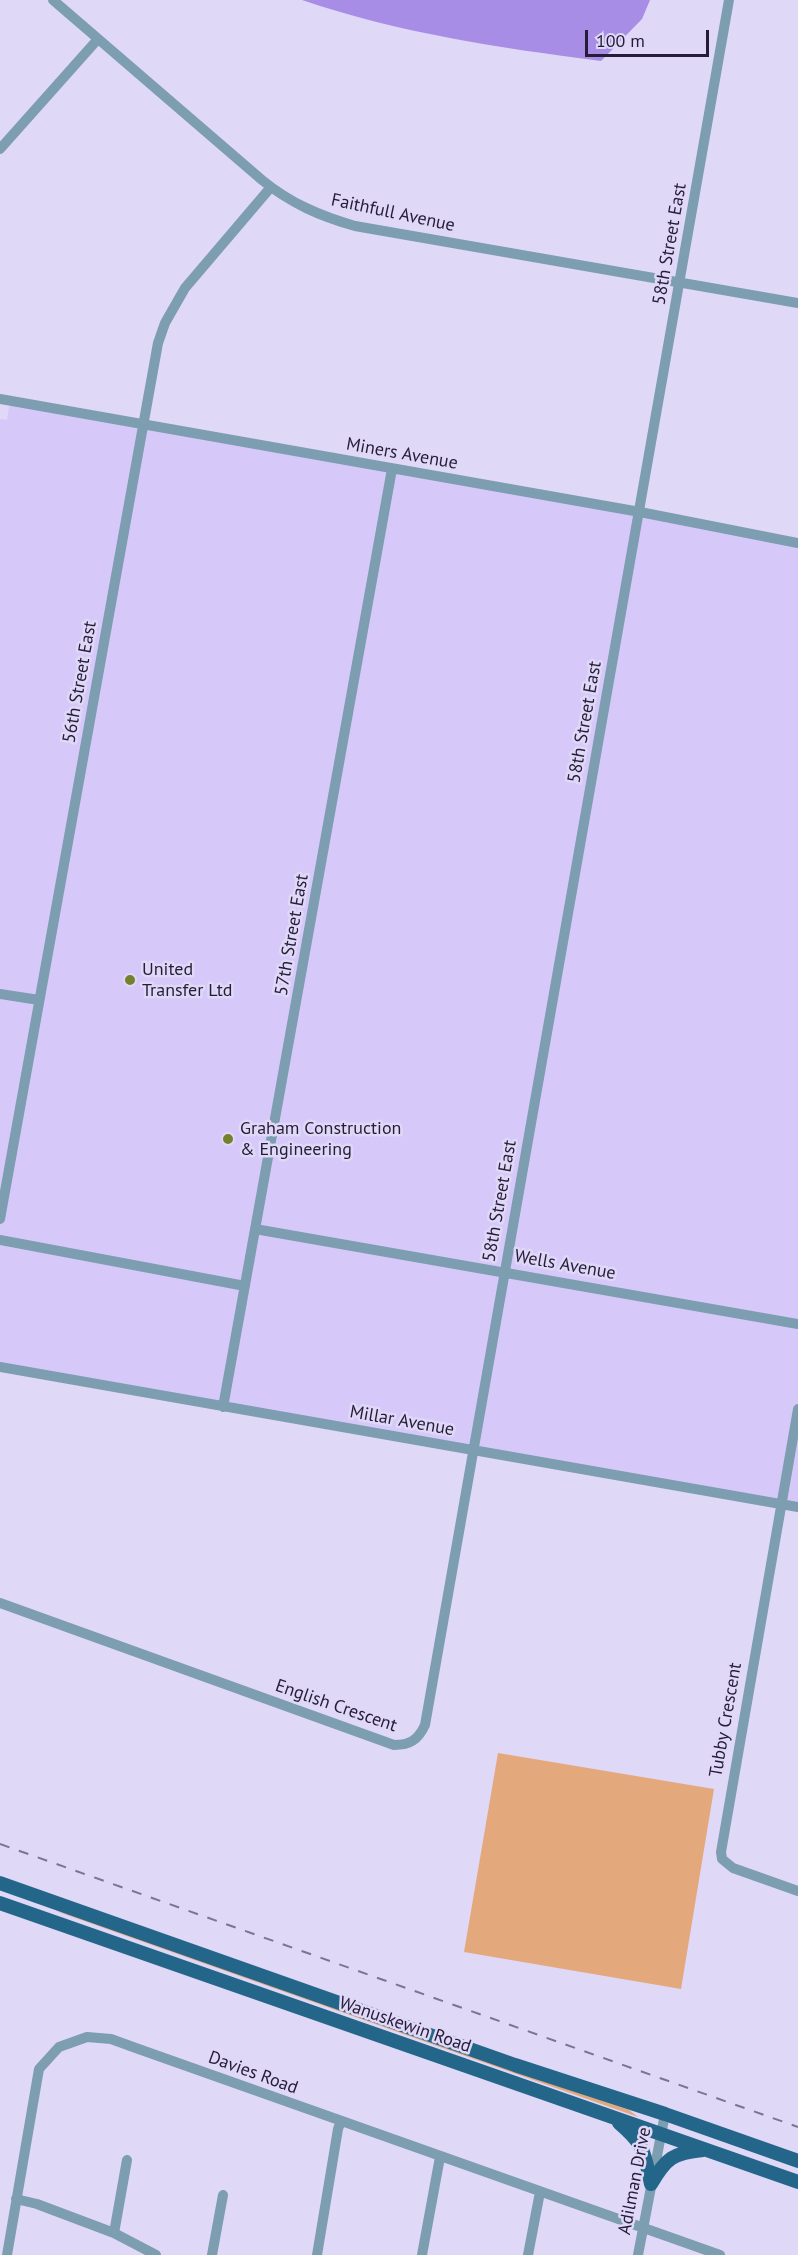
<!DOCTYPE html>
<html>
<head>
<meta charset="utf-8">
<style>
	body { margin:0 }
	#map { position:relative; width:798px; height:2255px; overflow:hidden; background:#dfd8f6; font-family:"PT Sans",sans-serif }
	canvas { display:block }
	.scale { position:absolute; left:585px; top:30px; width:124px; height:27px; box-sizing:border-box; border:3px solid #251c38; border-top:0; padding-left:8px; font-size:18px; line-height:21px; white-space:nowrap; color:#251c38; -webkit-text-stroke:4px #dfd8f6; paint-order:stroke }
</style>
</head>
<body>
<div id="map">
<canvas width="798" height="2255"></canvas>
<div class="scale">100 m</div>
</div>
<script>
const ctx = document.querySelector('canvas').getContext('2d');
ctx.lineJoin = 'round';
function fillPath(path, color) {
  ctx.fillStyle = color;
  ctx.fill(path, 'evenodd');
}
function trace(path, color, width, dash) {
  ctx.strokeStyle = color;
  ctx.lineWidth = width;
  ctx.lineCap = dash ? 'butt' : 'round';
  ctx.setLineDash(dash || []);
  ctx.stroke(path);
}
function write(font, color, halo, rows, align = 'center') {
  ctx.font = font + ' "PT Sans",sans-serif';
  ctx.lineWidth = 5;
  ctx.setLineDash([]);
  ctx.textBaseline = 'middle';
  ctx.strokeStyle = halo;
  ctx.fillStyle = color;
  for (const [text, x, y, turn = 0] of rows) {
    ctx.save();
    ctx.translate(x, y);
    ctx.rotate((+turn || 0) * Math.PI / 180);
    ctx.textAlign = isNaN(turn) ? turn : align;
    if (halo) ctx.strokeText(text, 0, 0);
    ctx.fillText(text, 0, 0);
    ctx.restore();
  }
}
fillPath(new Path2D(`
	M10,401L798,543V1507L0,1367V419L7,420Z`), '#d6c9fa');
fillPath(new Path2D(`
	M498,1753L714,1789L681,1989L464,1952Z
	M56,1911L90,1919L629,2110L638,2117Z`), '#e4a87d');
fillPath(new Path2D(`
	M302,0H650L642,19L601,61C500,48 399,33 302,0Z`), '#a78de5');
trace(new Path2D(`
	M53,0L262,180C290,203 320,216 355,226L798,303
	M0,149L98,39
	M0,399L640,512L798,543
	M0,994L39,1000
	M0,1219L158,343L165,323L185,288L271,187
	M255,1229L798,1324
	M0,1240L245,1286
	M0,1367L798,1507
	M223,1407L392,469
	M798,1409L721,1852L722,1859L733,1868L798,1891
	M0,1603L394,1745C410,1745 418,1740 425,1725L729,0
	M16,2199L37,2204L114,2233L156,2255
	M114,2233L127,2160
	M7,2255L39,2069L59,2047L87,2037L111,2039L133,2047L720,2255
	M212,2255L223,2195
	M317,2255L338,2129L341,2121
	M422,2255L440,2157
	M528,2255L540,2192
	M638,2255L665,2114`), '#7d9db1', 10);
trace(new Path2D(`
	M0,1883L515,2065L665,2114L798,2161
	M0,1903L798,2182
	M619,2123C645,2145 644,2152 651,2184
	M651,2184C666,2158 673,2153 703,2150`), '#23668a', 14);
trace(new Path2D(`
	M0,1844L798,2127`), '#7c7491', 2, [10, 10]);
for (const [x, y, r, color] of [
	[130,980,6,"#74802d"],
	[228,1139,6,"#74802d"]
]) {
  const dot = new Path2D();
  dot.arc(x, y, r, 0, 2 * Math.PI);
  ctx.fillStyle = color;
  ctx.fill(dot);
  trace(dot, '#dfd8f6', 2);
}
write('18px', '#251c38', '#dfd8f6', [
	["Faithfull Avenue",393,213,12],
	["58th Street East",670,244,-80],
	["Miners Avenue",402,454,10],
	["56th Street East",80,682,-80],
	["58th Street East",585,722,-80],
	["57th Street East",292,935,-80],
	["58th Street East",500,1201,-80],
	["Wells Avenue",565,1265,10],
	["Millar Avenue",402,1421,10],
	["English Crescent",336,1706,19],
	["Tubby Crescent",726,1720,-80],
	["Wanuskewin Road",405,2025,19],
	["Davies Road",253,2073,20],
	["Adilman Drive",635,2181,-79]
]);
write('18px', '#251c38', '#dfd8f6', [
	["United",142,970],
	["Transfer Ltd",142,991],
	["Graham Construction",240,1129],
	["& Engineering",240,1150]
], 'left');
</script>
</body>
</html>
